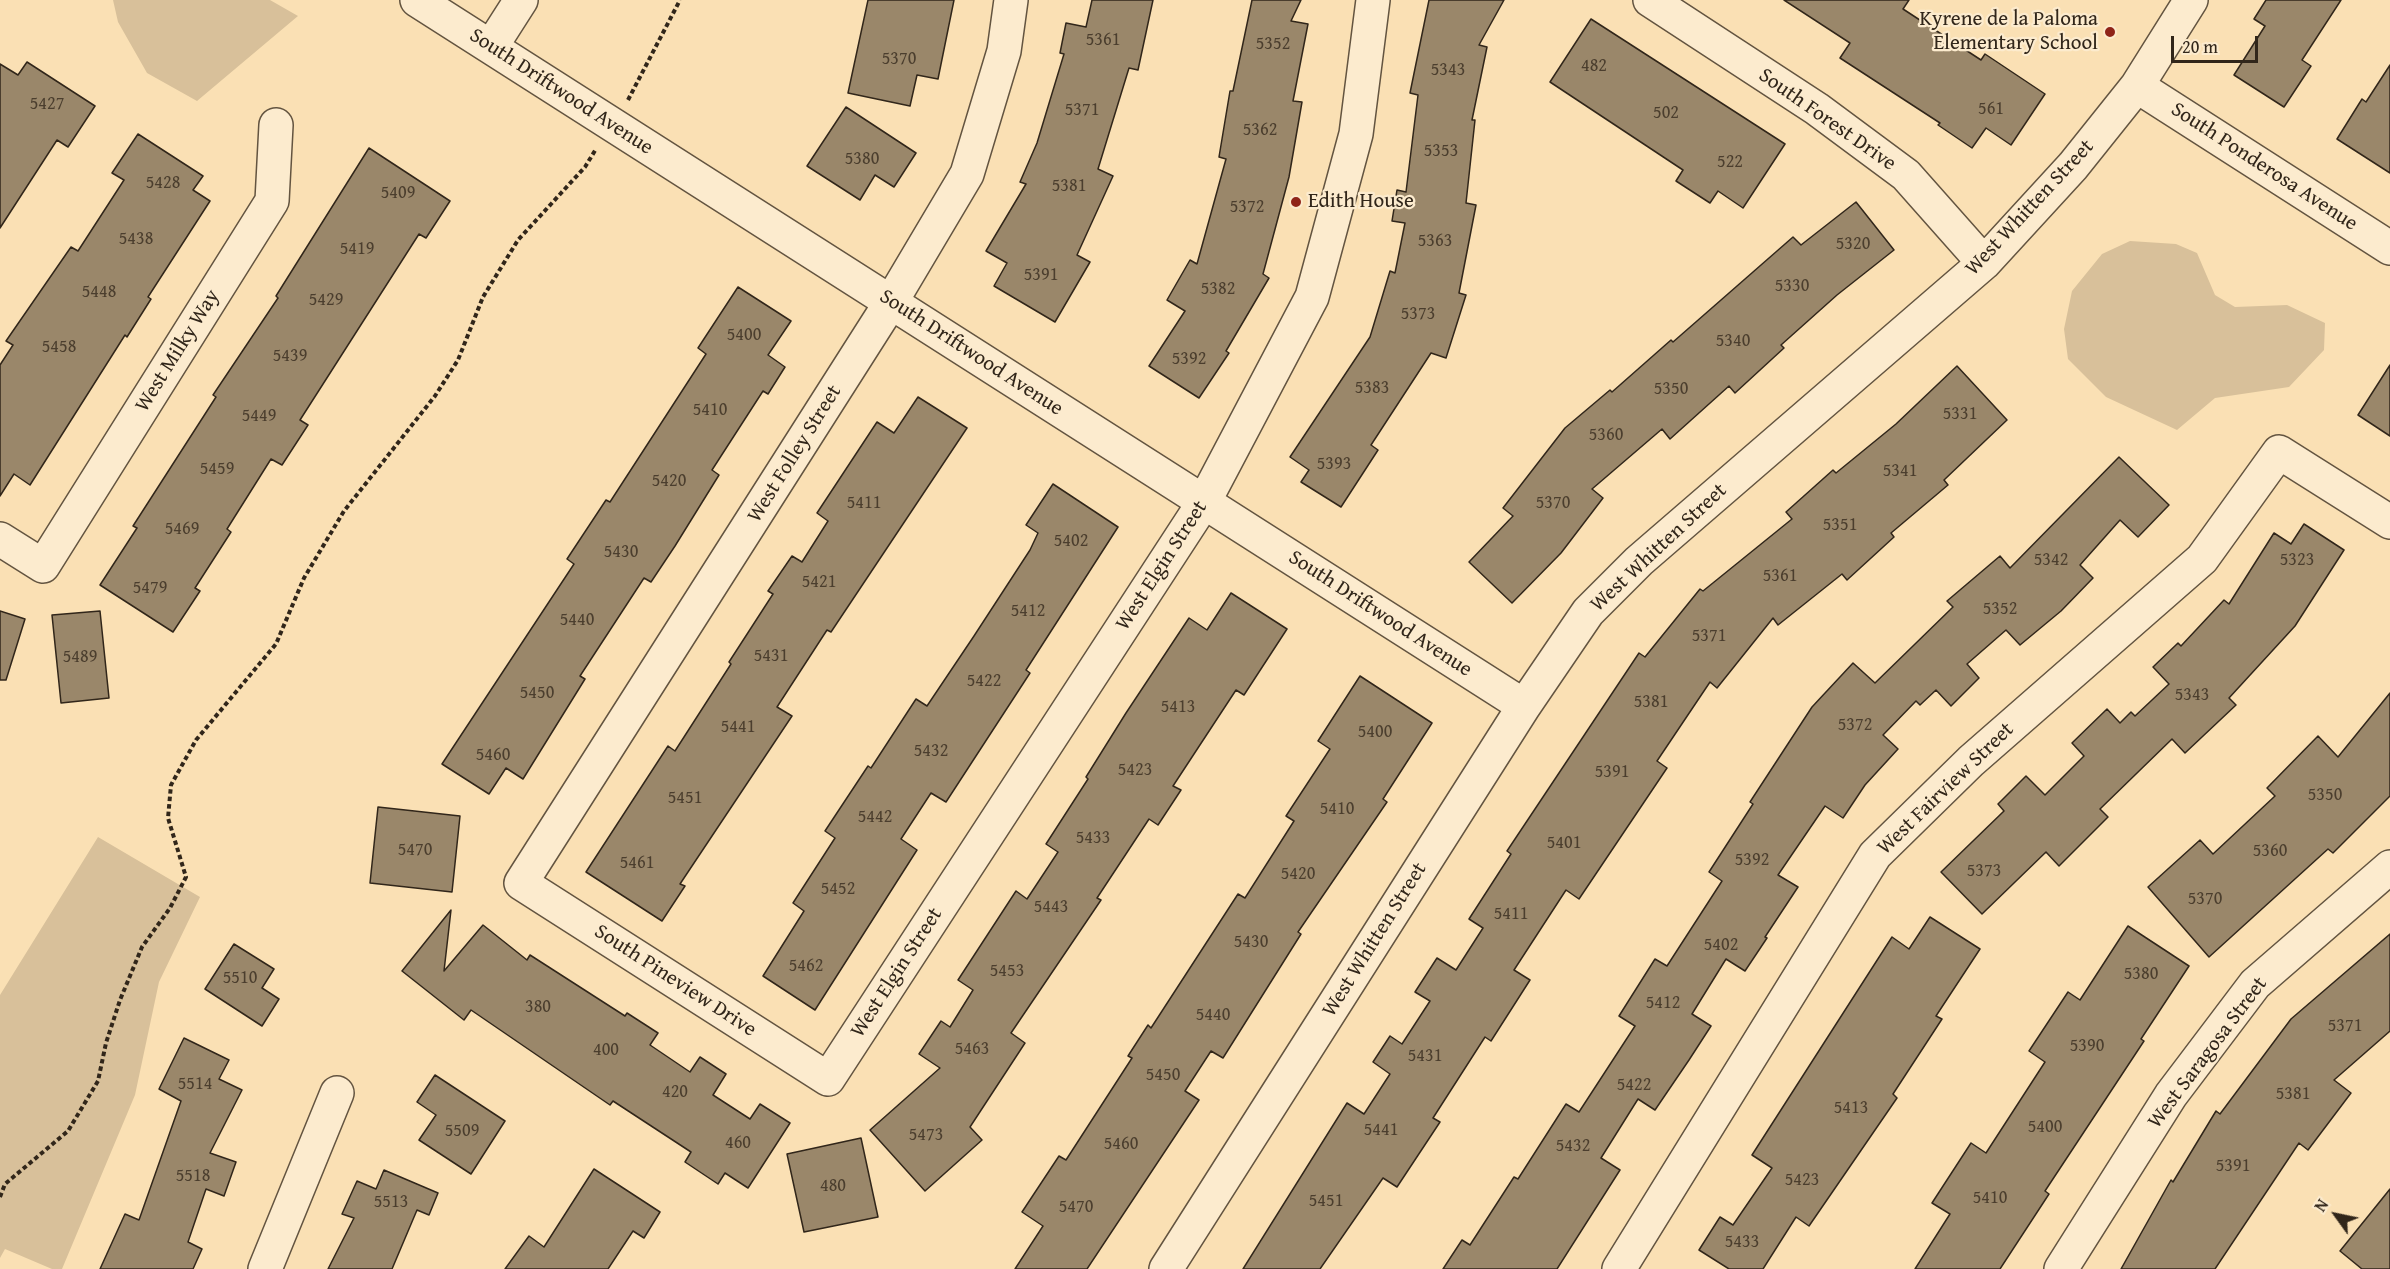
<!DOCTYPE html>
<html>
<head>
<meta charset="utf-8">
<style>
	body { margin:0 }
	#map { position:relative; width:2390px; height:1269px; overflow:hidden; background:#fae0b4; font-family:"Gentium Book Plus",serif }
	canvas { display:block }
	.north { position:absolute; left:2306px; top:1185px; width:60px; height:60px; -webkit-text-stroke:4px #fcebce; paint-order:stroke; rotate:303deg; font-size:16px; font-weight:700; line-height:24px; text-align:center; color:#31261a }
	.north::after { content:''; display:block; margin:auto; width:21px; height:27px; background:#31261a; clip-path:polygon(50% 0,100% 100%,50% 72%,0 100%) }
	.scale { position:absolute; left:2171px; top:36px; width:87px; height:27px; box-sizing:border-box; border:3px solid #31261a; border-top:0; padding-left:8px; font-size:18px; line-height:21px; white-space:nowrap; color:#31261a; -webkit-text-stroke:4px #fcebce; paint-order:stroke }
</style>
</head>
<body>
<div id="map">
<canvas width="2390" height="1269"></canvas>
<div class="north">N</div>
<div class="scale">20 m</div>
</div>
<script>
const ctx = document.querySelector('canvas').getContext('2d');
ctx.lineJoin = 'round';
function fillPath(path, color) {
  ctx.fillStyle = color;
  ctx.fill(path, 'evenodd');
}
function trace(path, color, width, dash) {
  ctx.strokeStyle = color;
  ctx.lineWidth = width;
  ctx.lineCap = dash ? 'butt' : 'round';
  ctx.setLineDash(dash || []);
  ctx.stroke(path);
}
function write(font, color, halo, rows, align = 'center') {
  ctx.font = font + ' "Gentium Book Plus",serif';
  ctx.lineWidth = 4.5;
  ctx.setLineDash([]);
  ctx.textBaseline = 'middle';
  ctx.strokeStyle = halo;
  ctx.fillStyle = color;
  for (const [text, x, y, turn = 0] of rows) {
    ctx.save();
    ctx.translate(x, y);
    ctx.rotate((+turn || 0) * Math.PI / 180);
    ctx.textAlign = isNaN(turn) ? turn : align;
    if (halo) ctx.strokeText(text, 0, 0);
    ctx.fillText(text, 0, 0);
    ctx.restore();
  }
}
fillPath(new Path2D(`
	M113,0H270L298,16L197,101L147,73L118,22Z
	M2130,241L2176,244L2197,253L2215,295L2235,307L2287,305L2325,323L2324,350L2289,387L2215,398L2177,430L2106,397L2068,359L2064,329L2072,291L2102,254Z
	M98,837L200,897L159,982L135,1095L62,1269H52L5,1249L0,1258V995Z`), '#d8c09a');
const building = new Path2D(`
	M868,0H954L938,79L917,75L910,106L848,93Z
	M1092,0H1153L1138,70L1129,68L1098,169L1113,176L1077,255L1090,262L1055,322L994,286L1007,263L986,251L1026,184L1020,182L1037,143L1064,54L1060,53L1066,23L1086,27Z
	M1252,0H1301L1291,21L1308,24L1293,101L1302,102L1289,177L1263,274L1269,278L1226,351L1229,353L1199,398L1149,366L1185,311L1167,300L1190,260L1197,264L1226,159L1219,157L1230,91H1233Z
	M1429,0H1504L1479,45L1487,47L1472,120H1475L1466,203L1476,205L1459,293L1466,295L1446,358L1431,353L1371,445L1378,450L1341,507L1301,482L1309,470L1290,457L1370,337L1390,271L1395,273L1405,223L1392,221L1397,190L1406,192L1418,95L1410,93Z
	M1784,0H1909L1903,9L1981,60L1985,54L2045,94L2011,145L1986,128L1972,148L1938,125L1940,123L1840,58L1850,43Z
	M2266,0H2341L2302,60L2311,66L2284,107L2234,75L2265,26L2254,19Z
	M1591,19L1785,144L1743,208L1718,191L1710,203L1676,181L1683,170L1550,82Z
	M27,62L95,106L68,147L57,140L0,228V64L18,75Z
	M2390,65V173L2337,139L2362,99L2366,102Z
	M846,107L916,153L894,187L875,175L860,200L807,166Z
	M138,134L203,176L193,190L210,201L148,297L151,299L127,337L125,335L30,485L14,474L0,496V365L13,345L6,341L71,247L78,251L124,180L112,173Z
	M369,148L450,201L426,238L419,234L300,420L308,425L282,465L271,459L227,529L231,532L195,588L200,591L173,632L100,585L137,528L133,526L216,397L213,395L278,298L276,296Z
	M1856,202L1894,250L1837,295L1781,345L1784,348L1735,393L1729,386L1670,439L1662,429L1592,489L1603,498L1561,553L1512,603L1469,562L1513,516L1503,508L1565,428L1610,390L1612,392L1671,340L1673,342L1793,237L1801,245Z
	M738,287L791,321L768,355L785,367L768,394L763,391L712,470L719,475L675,546L651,582L644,578L580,676L585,679L523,779L506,768L489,794L442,764L574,564L567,559L606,500L610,502L706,354L698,348Z
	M2390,365V436L2358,415Z
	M1957,366L2007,420L1944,480L1948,485L1891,533L1894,537L1847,580L1842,574L1778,625L1773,618L1717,688L1710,682L1657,761L1667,768L1579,899L1566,890L1514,970L1530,980L1491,1041L1485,1037L1433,1118L1440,1122L1397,1187L1383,1178L1320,1269H1243L1347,1103L1364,1114L1390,1074L1373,1062L1390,1036L1402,1044L1430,1001L1415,992L1437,958L1456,970L1483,928L1469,919L1511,854L1507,851L1639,653L1645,657L1700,589L1703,591L1792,519L1786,512L1833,470L1836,473L1896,424Z
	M918,397L967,428L831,632L827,630L777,707L792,716L680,884L685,886L662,921L586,872L668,746L675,751L731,664L729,662L773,594L768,591L792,556L802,562L828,521L817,513L877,422L894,433Z
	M2119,457L2169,505L2138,537L2120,520L2080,565L2093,578L2061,611L2020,645L2006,630L1967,664L1979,678L1951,706L1936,690L1920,705L1916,701L1883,735L1898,749L1865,785L1843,818L1825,806L1778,875L1798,887L1765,937L1767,938L1745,971L1726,959L1692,1014L1711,1026L1689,1060L1655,1110L1638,1099L1601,1158L1620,1170L1557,1269H1443L1462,1240L1470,1245L1514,1177L1518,1179L1566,1104L1579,1112L1635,1026L1619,1016L1655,959L1667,966L1722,881L1709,872L1753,804L1750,802L1812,707L1853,663L1875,683L1953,607L1947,601L2000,556L2010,568Z
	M1053,484L1118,527L1026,670L1030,673L946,802L931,793L901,839L917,850L815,1010L763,976L804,911L793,903L835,838L825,831L868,766L871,768L916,699L927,706L974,636L1030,550L1038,533L1026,525Z
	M2304,524L2344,550L2295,626L2229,698L2236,705L2185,753L2172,739L2100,809L2108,817L2059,866L2046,852L1982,914L1941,872L2004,811L1998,804L2026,776L2045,795L2084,756L2072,743L2107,709L2120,723L2131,712L2135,716L2169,684L2153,667L2178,643L2181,646L2224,600L2229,604L2274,533L2291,544Z
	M1231,593L1287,629L1244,695L1236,690L1173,786L1181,790L1158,825L1149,819L1097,898L1101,900L1011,1033L1025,1043L970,1127L982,1140L925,1191L870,1130L940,1068L919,1054L941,1021L950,1027L973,990L958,980L1016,891L1027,899L1058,852L1046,844L1088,779L1086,777L1126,713L1189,618L1207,630Z
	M0,611L25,619L6,680H0Z
	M100,611L109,698L61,703L52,615Z
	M1360,676L1432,723L1383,799L1387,802L1298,932L1301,934L1223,1058L1211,1051L1185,1091L1199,1100L1087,1269H1015L1043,1226L1022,1212L1059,1156L1066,1160L1132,1058L1128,1056L1148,1025L1151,1028L1238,894L1245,898L1294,821L1286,816L1330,749L1318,741Z
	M2390,693V796L2333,853L2328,849L2209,957L2148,887L2200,840L2213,854L2275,796L2267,788L2318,736L2338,757Z
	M378,807L460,816L452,892L370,883Z
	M451,910L444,971L483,925L527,960L530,955L625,1016L627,1013L658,1033L650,1045L690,1072L700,1057L726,1074L713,1095L750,1119L760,1104L790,1123L748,1188L725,1173L718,1184L685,1162L691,1152L613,1101L610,1105L471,1010L464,1020L402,971Z
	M1930,917L1980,949L1936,1016L1942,1019L1893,1094L1897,1098L1809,1226L1796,1217L1763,1269H1729L1699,1250L1720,1217L1733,1225L1772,1168L1752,1155L1892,937L1909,949Z
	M2128,926L2189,966L2141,1039L2144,1041L2045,1191L2049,1194L2000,1269H1915L1950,1214L1932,1203L1971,1143L1986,1153L2045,1062L2029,1051L2068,992L2080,1000Z
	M2390,934V1031L2334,1080L2351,1093L2308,1150L2299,1143L2215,1269H2121L2171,1180L2173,1182L2216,1111L2220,1114L2291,1019Z
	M234,944L274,969L262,988L279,999L262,1026L205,989Z
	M184,1038L229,1060L219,1079L242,1090L210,1153L236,1162L224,1196L206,1189L188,1242L202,1249L193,1269H100L125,1214L139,1220L181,1101L159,1089Z
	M435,1075L505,1121L471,1174L419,1140L436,1115L417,1102Z
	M861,1138L878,1217L804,1232L787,1154Z
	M594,1169L660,1212L644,1238L633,1231L608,1269H505L529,1236L544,1247Z
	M384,1170L438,1193L429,1215L417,1210L392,1269H328L354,1218L342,1214L357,1181L376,1189Z
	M2390,1189V1269H2362L2340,1251Z`);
fillPath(building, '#9a876a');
trace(building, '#31261a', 1.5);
const minor = new Path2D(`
	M417,0L1524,706
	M1011,0L1004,51L967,174L891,302L521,883L828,1079L1204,502L1312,297L1356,134L1373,0
	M1650,0L1817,109L1906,175L1984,263
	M491,47L521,0
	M2137,86L2390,248
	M0,539L43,566L272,201L276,125
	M265,1269L337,1093
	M1166,1269L1524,706L1588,612L1639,561L1984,263L2073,166L2137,86L2191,0
	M1619,1269L1875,855L1971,761L2202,559L2279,452L2390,522
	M2061,1269L2171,1095L2255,984L2390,867`);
trace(minor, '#635440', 36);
trace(new Path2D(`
	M628,100L680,0
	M0,1197L5,1184L68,1131L98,1081L106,1043L120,1000L142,947L170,908L186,877L168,818L171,785L196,740L276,644L304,578L344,511L435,396L458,360L483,297L518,240L585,167L596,149`), '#31261a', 4, [4.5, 3]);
trace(minor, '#fcebce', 33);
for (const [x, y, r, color] of [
	[2110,32,6,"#8f2418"],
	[1296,202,6,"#8f2418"]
]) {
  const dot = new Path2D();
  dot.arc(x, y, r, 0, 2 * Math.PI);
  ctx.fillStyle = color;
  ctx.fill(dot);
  trace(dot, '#fcebce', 2);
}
write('18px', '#4b3e2e', null, [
	["5361",1103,40],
	["5352",1273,44],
	["5370",899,59],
	["482",1594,66],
	["5343",1448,70],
	["5427",47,104],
	["561",1991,109],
	["5371",1082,110],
	["502",1666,113],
	["5362",1260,130],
	["5353",1441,151],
	["5380",862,159],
	["522",1730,162],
	["5428",163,183],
	["5381",1069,186],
	["5409",398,193],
	["5372",1247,207],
	["5438",136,239],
	["5363",1435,241],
	["5320",1853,244],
	["5419",357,249],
	["5391",1041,275],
	["5330",1792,286],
	["5382",1218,289],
	["5448",99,292],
	["5429",326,300],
	["5373",1418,314],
	["5400",744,335],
	["5340",1733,341],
	["5458",59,347],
	["5439",290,356],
	["5392",1189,359],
	["5383",1372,388],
	["5350",1671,389],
	["5410",710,410],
	["5331",1960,414],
	["5449",259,416],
	["5360",1606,435],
	["5393",1334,464],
	["5459",217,469],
	["5341",1900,471],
	["5420",669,481],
	["5411",864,503],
	["5370",1553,503],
	["5351",1840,525],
	["5469",182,529],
	["5402",1071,541],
	["5430",621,552],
	["5342",2051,560],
	["5323",2297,560],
	["5361",1780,576],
	["5421",819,582],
	["5479",150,588],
	["5352",2000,609],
	["5412",1028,611],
	["5440",577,620],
	["5371",1709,636],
	["5431",771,656],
	["5489",80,657],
	["5422",984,681],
	["5450",537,693],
	["5343",2192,695],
	["5381",1651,702],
	["5413",1178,707],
	["5372",1855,725],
	["5441",738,727],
	["5400",1375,732],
	["5432",931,751],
	["5460",493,755],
	["5423",1135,770],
	["5391",1612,772],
	["5350",2325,795],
	["5451",685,798],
	["5410",1337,809],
	["5442",875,817],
	["5433",1093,838],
	["5401",1564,843],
	["5470",415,850],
	["5360",2270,851],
	["5392",1752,860],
	["5461",637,863],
	["5373",1984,871],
	["5420",1298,874],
	["5452",838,889],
	["5370",2205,899],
	["5443",1051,907],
	["5411",1511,914],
	["5430",1251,942],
	["5402",1721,945],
	["5462",806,966],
	["5453",1007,971],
	["5380",2141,974],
	["5510",240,978],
	["5412",1663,1003],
	["380",538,1007],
	["5440",1213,1015],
	["5371",2345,1026],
	["5390",2087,1046],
	["5463",972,1049],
	["400",606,1050],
	["5431",1425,1056],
	["5450",1163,1075],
	["5514",195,1084],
	["5422",1634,1085],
	["420",675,1092],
	["5381",2293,1094],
	["5413",1851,1108],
	["5400",2045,1127],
	["5441",1381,1130],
	["5509",462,1131],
	["5473",926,1135],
	["460",738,1143],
	["5460",1121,1144],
	["5432",1573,1146],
	["5391",2233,1166],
	["5518",193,1176],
	["5423",1802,1180],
	["480",833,1186],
	["5410",1990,1198],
	["5451",1326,1201],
	["5513",391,1202],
	["5470",1076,1207],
	["5433",1742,1242]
]);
write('21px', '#31261a', '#fcebce', [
	["Kyrene de la Paloma",2098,20],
	["Elementary School",2098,44],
	["Edith House",1308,202,"left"]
], 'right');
write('21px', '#31261a', '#fcebce', [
	["South Driftwood Avenue",561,92,33],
	["South Forest Drive",1827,120,35],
	["South Ponderosa Avenue",2264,167,33],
	["West Whitten Street",2030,208,-47],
	["West Milky Way",178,351,-58],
	["South Driftwood Avenue",971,353,33],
	["West Folley Street",795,454,-58],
	["West Whitten Street",1659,548,-43],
	["West Elgin Street",1162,566,-57],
	["South Driftwood Avenue",1380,614,33],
	["West Fairview Street",1946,789,-44],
	["West Whitten Street",1375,940,-58],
	["West Elgin Street",897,973,-57],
	["South Pineview Drive",675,981,33],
	["West Saragosa Street",2208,1053,-53]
]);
</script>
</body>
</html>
